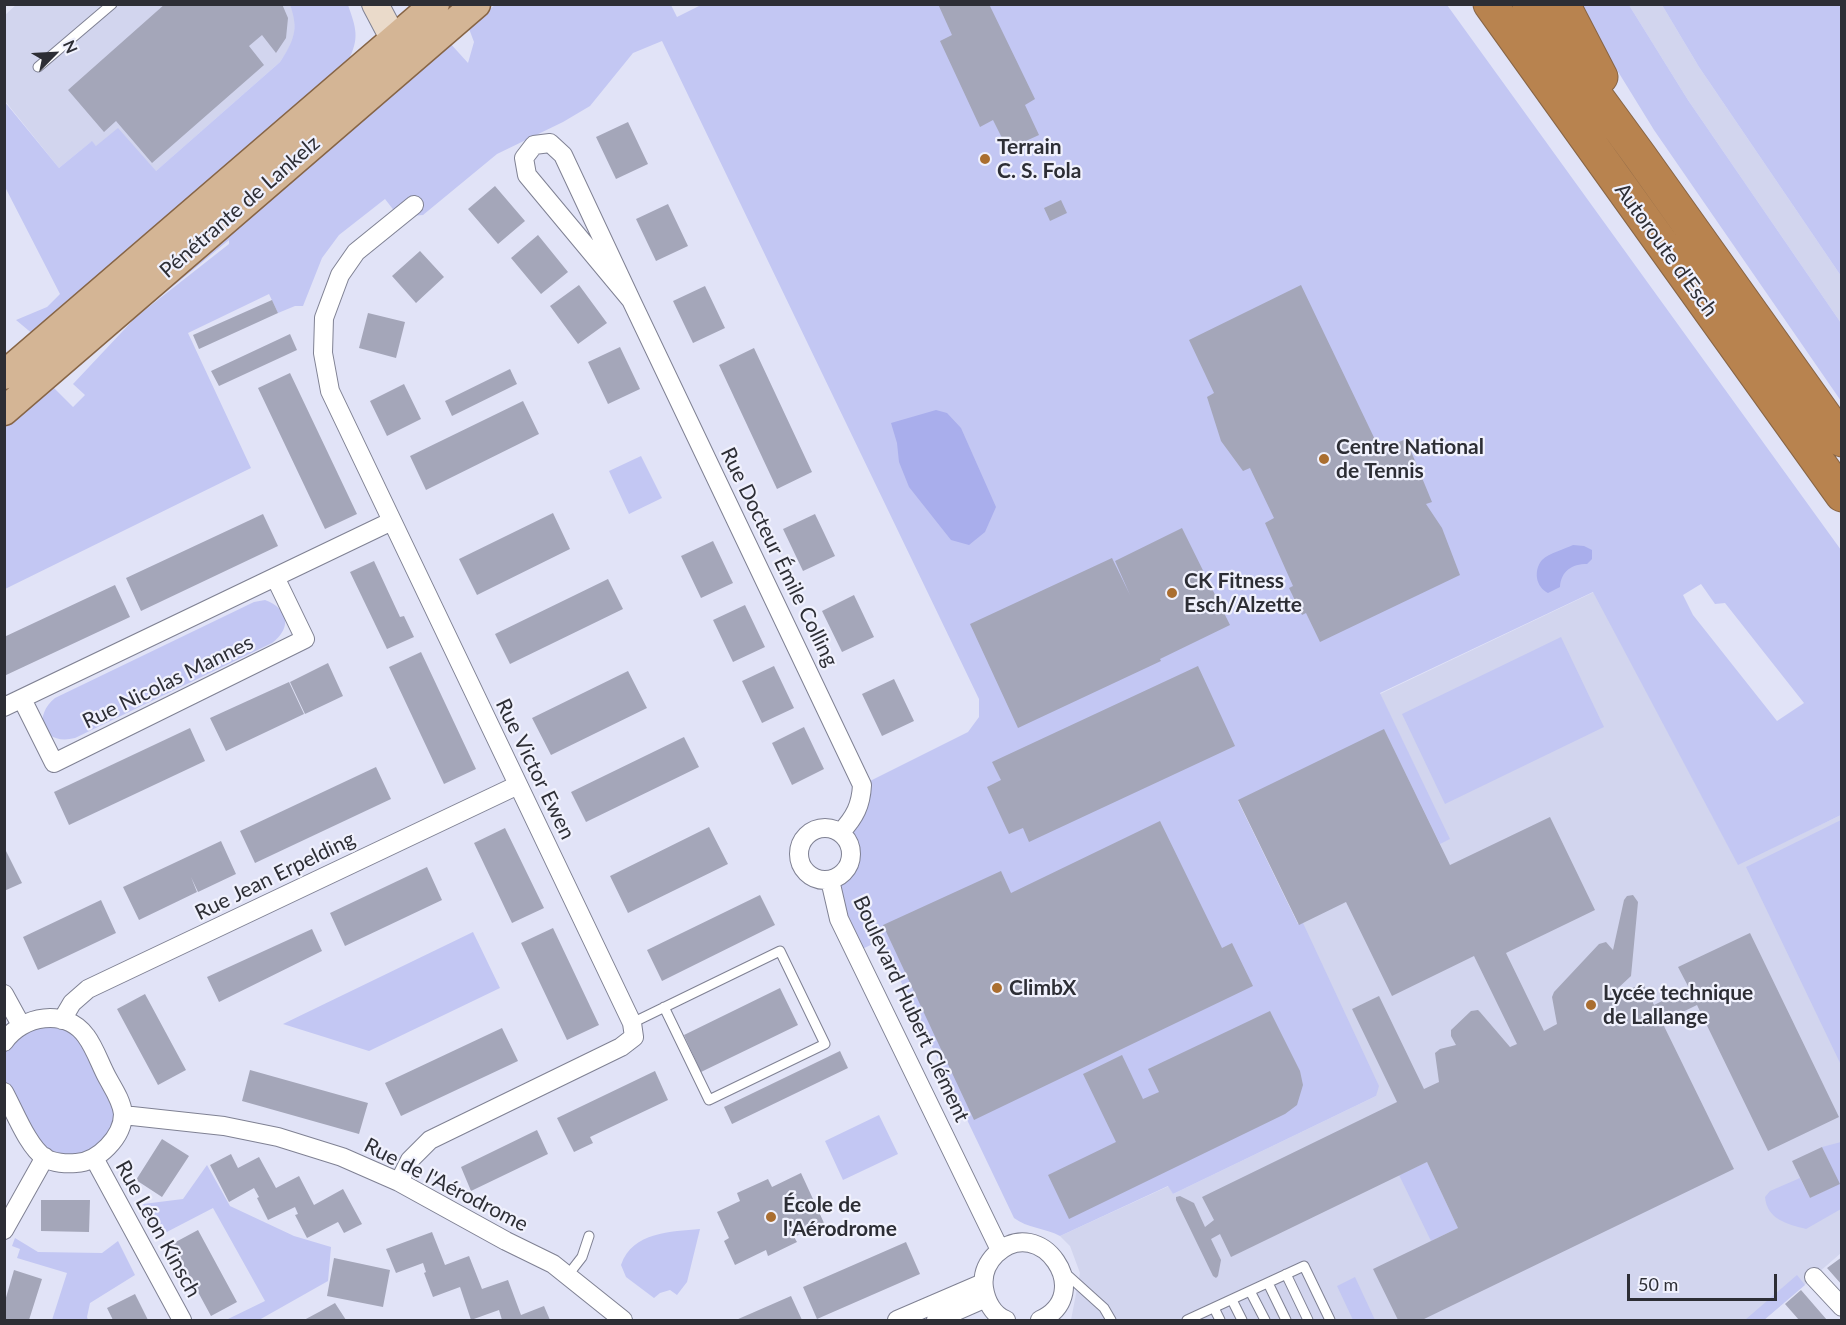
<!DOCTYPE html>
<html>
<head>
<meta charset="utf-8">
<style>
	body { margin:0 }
	#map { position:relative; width:1846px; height:1325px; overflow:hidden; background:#e1e3f7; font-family:Lato,sans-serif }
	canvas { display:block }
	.frame { position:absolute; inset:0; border:6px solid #2d2e35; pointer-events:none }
	.north { position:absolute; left:24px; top:24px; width:60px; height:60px; -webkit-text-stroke:4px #f0f1fd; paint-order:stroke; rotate:66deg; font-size:16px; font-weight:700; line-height:24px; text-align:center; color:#2d2e35 }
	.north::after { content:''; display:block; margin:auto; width:21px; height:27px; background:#2d2e35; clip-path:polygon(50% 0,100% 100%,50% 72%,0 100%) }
	.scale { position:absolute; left:1627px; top:1274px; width:150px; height:27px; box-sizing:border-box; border:3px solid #2d2e35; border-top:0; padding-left:8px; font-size:18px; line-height:21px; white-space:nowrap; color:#2d2e35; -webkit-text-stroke:4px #f0f1fd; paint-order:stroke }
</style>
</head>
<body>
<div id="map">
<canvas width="1846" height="1325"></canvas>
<div class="frame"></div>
<div class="north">N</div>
<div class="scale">50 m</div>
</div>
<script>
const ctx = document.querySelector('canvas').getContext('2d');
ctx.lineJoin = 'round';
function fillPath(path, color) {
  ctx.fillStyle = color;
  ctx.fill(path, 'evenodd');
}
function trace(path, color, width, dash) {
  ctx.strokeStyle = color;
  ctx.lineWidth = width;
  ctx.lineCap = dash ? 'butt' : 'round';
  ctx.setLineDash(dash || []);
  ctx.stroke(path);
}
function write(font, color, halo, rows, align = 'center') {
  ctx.font = font + ' Lato,sans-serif';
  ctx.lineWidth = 4.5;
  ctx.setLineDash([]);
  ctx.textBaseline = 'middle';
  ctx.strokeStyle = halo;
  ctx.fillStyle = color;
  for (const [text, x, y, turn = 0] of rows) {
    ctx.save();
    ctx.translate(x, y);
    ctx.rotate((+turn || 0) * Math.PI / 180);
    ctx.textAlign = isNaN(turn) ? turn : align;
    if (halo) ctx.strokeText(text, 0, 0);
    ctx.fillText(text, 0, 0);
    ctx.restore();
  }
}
fillPath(new Path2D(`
	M17,4H290L295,18L294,41L280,62L155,172L96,146L91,142L59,168L5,101L4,16Z
	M1629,5H1662L1699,67L1841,276V323L1688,100Z
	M1594,592L1738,864L1841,815V1253L1764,1320H1071L1080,1273L1070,1246L1060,1236L1169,1186L1173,1194L1376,1096L1299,925L1238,800L1384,729L1440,843L1449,839L1380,694Z`), '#d2d5ee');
fillPath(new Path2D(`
	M703,4L1447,5L1841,550V815L1738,865L1593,592L1380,693L1450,839L1440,844L1384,730L1238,801L1298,924L1303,923L1379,1086L1376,1096L1173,1194L1168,1186L1060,1236C1045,1228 1027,1228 1014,1218L881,940L856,952L830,880C850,873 856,857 847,838L862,785L968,732L979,717V699L662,41L633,53L590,106L563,122L497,154L423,215L399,217L385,199L339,235L322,258L303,306H295L278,313L269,294L188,333L251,468L5,589L4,425L50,384L73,407L85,395L73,384L136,317L229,244V240L64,376L449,42L468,63L474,42L468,26L495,5H671L677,17ZM1701,584L1715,604L1725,603L1804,703L1777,721L1693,615L1683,595Z
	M290,5H348C356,28 360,38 348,61L34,335L16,320L47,307L60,294L5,187L4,101L59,168L92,141L96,146L118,128L156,171L280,62C294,41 299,29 290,5Z
	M1577,5H1629L1688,100L1841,323V401L1654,130Z
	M1662,5H1841V276L1699,67Z
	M641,456L662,498L629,514L609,471Z
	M265,600C289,609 292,628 272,643L75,738C44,746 31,718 55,698L254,602Z
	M1561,637L1604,727L1445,804L1402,714Z
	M1841,820V1065L1746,867Z
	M473,932L500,988L369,1051L283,1024Z
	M21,1025L75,1026L123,1115L94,1158L45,1157L5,1092L4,1042Z
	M879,1115L898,1154L843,1180L825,1141Z
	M1841,1142V1209L1806,1229C1788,1224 1767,1220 1765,1197L1770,1191L1800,1178L1810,1198L1839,1184L1822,1147Z
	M1427,1162L1458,1228L1431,1241L1399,1175Z
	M207,1165L230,1206L294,1236L331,1247L328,1281L259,1320H226L265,1301L213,1208L161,1235L143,1204L183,1199Z
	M700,1229L687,1282L677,1295L670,1290L660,1293L654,1298L626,1277L621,1265C633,1231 671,1232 700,1229Z
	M15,1238L38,1252L102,1253L118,1241L135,1275L90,1303L87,1317L88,1320H52L67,1273L17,1258L20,1249L12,1246Z
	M1797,1275L1805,1285L1764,1320H1745Z
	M1355,1277L1375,1320H1353L1337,1286Z`), '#c3c7f3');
fillPath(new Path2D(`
	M936,410L947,413L961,428L996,507L985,532L969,545L951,540L909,487L899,462L897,443L891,423Z
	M1573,545L1584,546L1592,550V559L1587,564C1572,564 1561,571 1560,587L1548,593C1536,587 1533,571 1542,560C1549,553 1565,549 1573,545Z`), '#a9aeec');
fillPath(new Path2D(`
	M165,4H282L288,18L286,38L276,53L262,35L249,46L264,65L152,163L116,121L104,132L68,90Z
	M938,4H989L1035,99L1025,105L1039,135L1017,145H1010L1003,140L993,120L980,127L940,41L952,35Z
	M628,122L648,164L616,179L596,137Z
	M495,186L525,221L498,244L468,209Z
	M1061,200L1067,213L1050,221L1044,208Z
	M668,204L688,246L656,261L636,219Z
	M538,235L568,272L541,294L511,258Z
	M420,251L444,277L416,303L392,276Z
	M579,285L607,323L578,344L550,306Z
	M1301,285L1380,450L1406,439L1432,502L1426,504L1442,528L1460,575L1320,642L1306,613L1302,615L1289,588L1293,586L1265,523L1274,518L1250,468L1243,471L1221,441L1207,397L1214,393L1189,340Z
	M705,286L725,328L693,343L673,301Z
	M272,300L278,313L199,349L193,335Z
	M368,313L405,322L396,358L359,348Z
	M290,334L297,350L219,386L211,371Z
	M620,347L640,389L608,404L588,362Z
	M754,348L812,472L777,489L719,365Z
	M510,369L517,384L452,416L445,401Z
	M290,373L357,514L325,529L258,388Z
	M404,384L421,419L387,436L370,401Z
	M523,401L539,434L426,490L410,456Z
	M553,513L570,549L477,595L459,559Z
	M263,514L278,546L141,611L126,578Z
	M815,514L835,556L803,571L783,529Z
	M1182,528L1230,625L1160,659L1161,661L1018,728L970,624L1112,558L1130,595L1115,561Z
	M713,541L733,583L701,598L681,556Z
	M374,561L400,617L404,616L414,637L387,649L350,572Z
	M608,579L623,609L510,664L495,634Z
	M115,585L130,617L4,676V637Z
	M854,595L874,637L842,652L822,611Z
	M745,605L765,647L733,662L713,620Z
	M421,652L476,769L444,784L389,667Z
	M328,663L343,696L305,714L290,682Z
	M774,666L794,708L762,723L742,681Z
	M1198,666L1235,746L1029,842L1023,828L1009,834L987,787L1001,780L992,762Z
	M628,671L647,708L551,755L532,718Z
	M894,679L914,721L882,736L862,694Z
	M289,682L304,714L226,751L210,718Z
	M804,727L824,769L792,785L772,743Z
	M190,728L205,761L69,825L54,792Z
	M1384,729L1450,865L1550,817L1595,910L1506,953L1544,1031L1557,1024L1552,997L1554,992L1599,944L1606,942L1613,950L1624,900L1627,896L1633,895L1638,902L1631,976L1602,1003L1643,983L1654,1005L1689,988L1678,967L1750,933L1839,1117L1768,1151L1697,1005L1662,1022L1734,1169L1422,1320H1398L1373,1269L1458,1228L1427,1162L1231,1257L1220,1234L1211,1239L1221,1260L1218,1276L1216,1278L1213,1276L1176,1200V1197L1180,1196L1194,1203L1205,1227L1214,1220L1202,1197L1397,1102L1352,1009L1379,996L1424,1089L1439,1082L1435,1053L1440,1049L1456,1045L1451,1036V1030L1471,1011L1478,1010L1480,1012L1510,1047L1517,1044L1474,956L1392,996L1346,902L1299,925L1238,800Z
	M684,737L699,767L586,822L571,792Z
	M376,767L391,799L255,863L240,831Z
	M1160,821L1222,948L1232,943L1253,986L974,1120L883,925L1001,871L1011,893Z
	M709,827L728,864L628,913L610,876Z
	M505,828L544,908L512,923L474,843Z
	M221,841L236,874L198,892L191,877L197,892L139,920L123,887Z
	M4,847L22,883L4,891Z
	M427,867L442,900L345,946L330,913Z
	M760,895L775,925L662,981L647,950Z
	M101,900L116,933L38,970L23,937Z
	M553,928L599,1025L567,1040L521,943Z
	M312,929L322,951L219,1002L207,977Z
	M780,988L798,1025L701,1072L684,1035Z
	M145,994L186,1070L158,1085L117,1009Z
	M1270,1011L1300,1071L1303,1085L1297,1105L1285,1114L1069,1219L1048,1175L1116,1142L1083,1074L1122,1055L1143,1099L1159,1092L1148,1069Z
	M502,1028L518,1061L401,1116L385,1083Z
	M840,1051L848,1068L732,1124L724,1107Z
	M250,1070L368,1103L359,1134L242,1101Z
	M655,1071L668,1100L590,1137L593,1143L574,1152L557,1118Z
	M537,1130L548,1154L471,1191L461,1167Z
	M162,1139L189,1156L162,1197L136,1180Z
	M1822,1147L1840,1184L1810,1198L1792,1161Z
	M231,1154L238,1168L259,1157L276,1188L299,1176L314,1205L343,1189L362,1224L344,1233L338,1222L307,1238L295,1215L298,1214L295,1207L268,1220L257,1198L259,1197L254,1188L229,1202L210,1165Z
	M801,1173L824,1223L794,1237L797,1242L768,1256L766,1250L735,1265L724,1241L729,1238L717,1212L740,1201L737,1193L768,1179L772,1187Z
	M41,1200H90L89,1232L41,1231Z
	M198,1230L237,1302L211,1316L172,1244Z
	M432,1232L445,1265L469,1256L482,1289L508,1280L521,1315L544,1306L550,1320H502L499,1310L471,1320L460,1287L433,1297L424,1273L426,1272L423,1263L396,1273L386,1249Z
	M906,1242L920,1274L817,1319L803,1287Z
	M1842,1257V1285L1827,1268Z
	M334,1258L390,1270L383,1307L327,1296Z
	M14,1270L42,1279L29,1320H5V1301Z
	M1801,1290L1827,1320H1799L1785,1304Z
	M135,1294L148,1320H113L107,1308Z
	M791,1296L802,1320H736Z
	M335,1303L346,1320H304L319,1312Z`), '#a4a6b9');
const lane = new Path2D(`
	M38,67L112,4
	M632,1023L780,951L825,1044L709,1100L664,1007
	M1063,1271L1104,1308L1111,1320
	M1286,1274L1308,1320
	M568,1275L582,1257L589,1236
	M1268,1283L1286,1320
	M1250,1291L1265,1320
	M1232,1300L1242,1320
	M1214,1308L1220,1320
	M1187,1320L1304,1266L1330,1320`);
const street = new Path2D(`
	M550,143L563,155L631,300L527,175L524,158L534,145Z
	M631,300L862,785C861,805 855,817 841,832
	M22,699L54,763L305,639L275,577
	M4,707L392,521
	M799 854a26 26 0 1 1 52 0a26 26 0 1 1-52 0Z
	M830,880L839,919L1000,1250
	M4,994L21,1025
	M62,1020L72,1003L88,989L518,785
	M4,1042C22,1015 66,1008 86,1036C95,1048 100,1064 107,1077C113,1088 122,1101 123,1114C123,1137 98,1162 76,1163C67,1164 53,1163 45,1158C28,1147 14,1110 4,1092
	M123,1115L224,1126L278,1137L342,1157L399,1182L506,1241L553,1264L623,1320
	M94,1158L182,1320
	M399,1182L410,1160L430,1140L621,1047L634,1037L632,1023L330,391L323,353L324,318L340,275L356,252L414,205
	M4,1230L45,1157
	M1814,1277L1842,1307
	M897,1320L983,1283
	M936,1320L986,1298
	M1006,1320C993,1315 986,1301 984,1288C982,1275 987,1263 996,1254C1040,1212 1097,1294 1040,1320`);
const secondary = new Path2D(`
	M375,4L394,40`);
const primary = new Path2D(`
	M4,375L435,4
	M4,411L476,4`);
const highway = new Path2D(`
	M1490,4L1842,495
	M1529,4L1640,156L1842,440
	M1563,4L1601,77`);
trace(lane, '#7f8193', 11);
trace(street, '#7f8193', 20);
trace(secondary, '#7f8193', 28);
trace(primary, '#876546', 31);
trace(highway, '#876546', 35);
trace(lane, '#fff', 9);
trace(street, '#fff', 18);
trace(secondary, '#eadaca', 26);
trace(primary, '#d4b595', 28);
trace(highway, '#b8834f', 33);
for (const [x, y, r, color] of [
	[985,159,6,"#aa6e30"],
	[1324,459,6,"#aa6e30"],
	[1172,593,6,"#aa6e30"],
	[997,988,6,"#aa6e30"],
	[1591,1005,6,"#aa6e30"],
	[771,1217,6,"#aa6e30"]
]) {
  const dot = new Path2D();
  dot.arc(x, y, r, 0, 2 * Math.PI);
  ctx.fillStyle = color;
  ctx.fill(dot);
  trace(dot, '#f0f1fd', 2);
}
write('bold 21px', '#2d2e35', '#f0f1fd', [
	["Terrain",997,147],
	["C. S. Fola",997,171],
	["Centre National",1336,447],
	["de Tennis",1336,471],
	["CK Fitness",1184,581],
	["Esch/Alzette",1184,605],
	["ClimbX",1009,988],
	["Lycée technique",1603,993],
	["de Lallange",1603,1017],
	["École de",783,1205],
	["l'Aérodrome",783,1229]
], 'left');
write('21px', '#2d2e35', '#f0f1fd', [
	["Pénétrante de Lankelz",240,207,-41],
	["Autoroute d'Esch",1666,250,54],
	["Rue Docteur Émile Colling",779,557,64],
	["Rue Nicolas Mannes",168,682,-26],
	["Rue Victor Ewen",535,769,64],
	["Rue Jean Erpelding",275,876,-26],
	["Boulevard Hubert Clément",911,1009,65],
	["Rue de l'Aérodrome",446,1185,27],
	["Rue Léon Kinsch",158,1229,61]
]);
</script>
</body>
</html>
